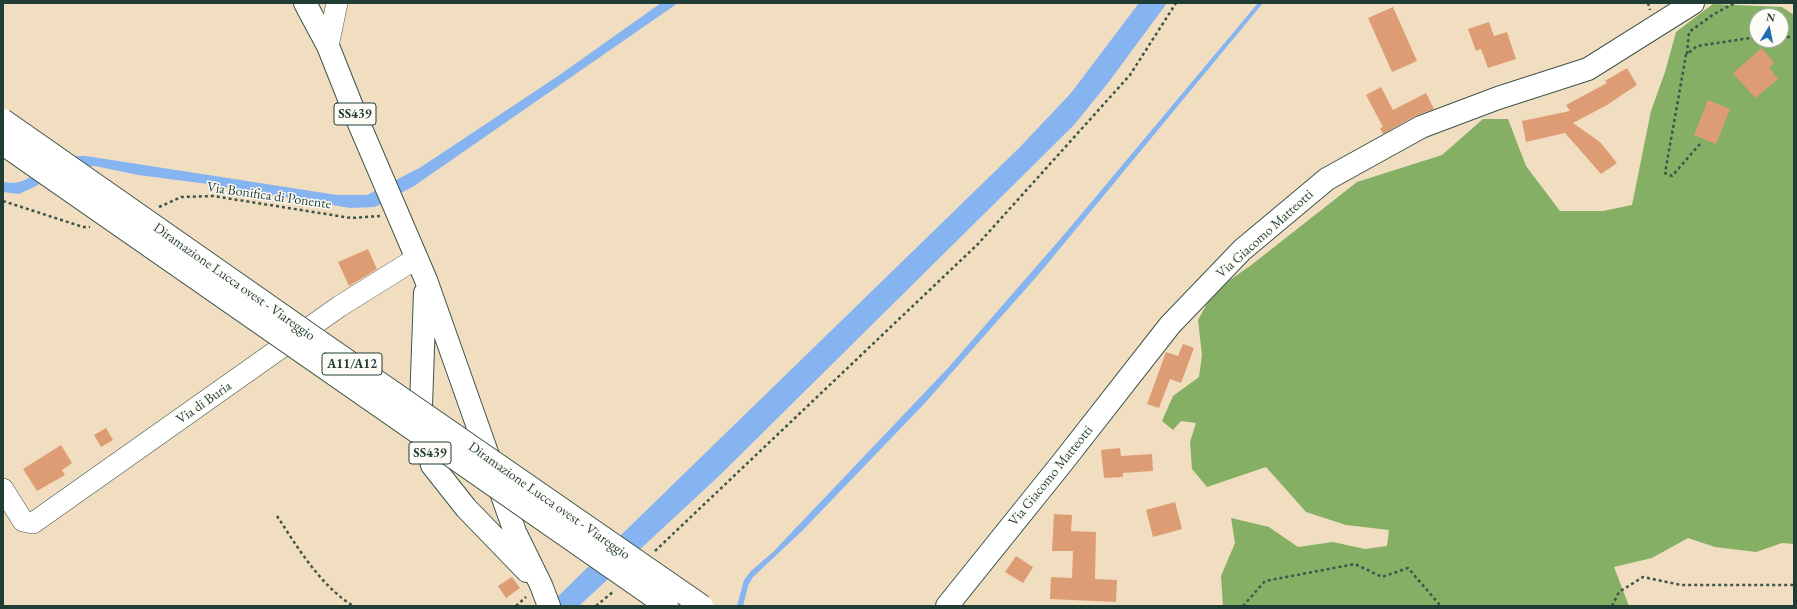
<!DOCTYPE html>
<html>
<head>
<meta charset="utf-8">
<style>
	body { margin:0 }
	#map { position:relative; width:1797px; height:609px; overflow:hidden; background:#f1dec0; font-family:"EB Garamond",serif }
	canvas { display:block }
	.frame { position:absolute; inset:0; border:4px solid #1f3d34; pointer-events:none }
	.north { position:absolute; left:1749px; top:8px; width:40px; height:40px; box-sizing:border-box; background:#fdfcf7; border:1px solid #a4b0a9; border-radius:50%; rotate:10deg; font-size:11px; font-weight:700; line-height:16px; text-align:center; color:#1f3d34 }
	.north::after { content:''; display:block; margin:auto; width:14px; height:18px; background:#1f6fb2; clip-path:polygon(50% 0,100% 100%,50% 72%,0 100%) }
</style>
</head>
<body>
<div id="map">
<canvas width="1797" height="609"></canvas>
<div class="frame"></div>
<div class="north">N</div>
</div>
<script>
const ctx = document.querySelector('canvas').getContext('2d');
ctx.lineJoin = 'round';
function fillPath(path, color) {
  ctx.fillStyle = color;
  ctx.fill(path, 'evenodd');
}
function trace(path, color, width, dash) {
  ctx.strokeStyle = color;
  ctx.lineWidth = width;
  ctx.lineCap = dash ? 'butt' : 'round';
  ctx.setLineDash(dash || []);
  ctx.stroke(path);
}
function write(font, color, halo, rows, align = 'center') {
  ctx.font = font + ' "EB Garamond",serif';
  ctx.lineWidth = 3;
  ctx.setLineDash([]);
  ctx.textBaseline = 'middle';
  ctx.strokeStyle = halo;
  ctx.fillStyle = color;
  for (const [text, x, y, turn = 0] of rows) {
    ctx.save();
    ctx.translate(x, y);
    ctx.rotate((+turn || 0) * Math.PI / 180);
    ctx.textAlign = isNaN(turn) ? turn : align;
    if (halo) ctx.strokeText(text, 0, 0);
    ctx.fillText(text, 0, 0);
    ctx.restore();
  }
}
fillPath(new Path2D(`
	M1713,4L1782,7L1794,15V544L1782,543L1756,552L1715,547L1688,538L1652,558L1614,567L1629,606H1223L1221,576L1235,543L1231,518L1269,527L1298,547L1333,542L1365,549L1387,546L1389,530L1346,525L1306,512L1266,467L1207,487L1192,469L1190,442L1196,423L1181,421L1173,430L1162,421L1173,396L1199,377L1202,355L1198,320L1214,291L1250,266L1357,182L1442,155L1483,119H1508L1526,166L1560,211H1603L1632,205L1651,111L1665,72L1676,32ZM1757,16H1781V40H1757Z`), '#86af66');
fillPath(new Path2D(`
	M661,3H678L414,186L375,207L350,208L208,184L138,175L95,166L80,167L54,174L36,186L19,194L3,192V182C27,186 31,174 50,163C61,157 73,156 86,156L337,195H367L421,167L558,76Z
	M1139,3H1167L1108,83L1074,125L720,475L579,606H548L1020,147L1071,93Z
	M1258,3H1263L1038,275L924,404L802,531L753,577L748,586L743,606H737L744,580L751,571L773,552L948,368L1068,230Z`), '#86b4f0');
fillPath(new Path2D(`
	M1393,7L1417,61L1392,72L1368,18Z
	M1489,22L1494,36L1507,32L1516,59L1488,68L1481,49L1476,51L1468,29Z
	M1762,48L1774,63L1769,68L1778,79L1755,98L1733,73Z
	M1627,68L1637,85L1607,105L1573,123L1600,142L1617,163L1601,174L1565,133L1526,142L1522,121L1570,111L1566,105L1607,83L1605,81Z
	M1381,87L1393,110L1426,93L1434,109L1415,116L1383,134L1380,128L1383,127L1366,95Z
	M1708,100L1730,109L1716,144L1694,135Z
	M368,249L377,269L349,286L338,262Z
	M1183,344L1194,348L1181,383L1170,379L1159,408L1147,404L1166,352L1178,356Z
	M106,428L113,440L101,447L94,435Z
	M61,445L72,463L62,470L65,475L37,491L23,469Z
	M1120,448L1121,456L1152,454L1153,471L1123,473V477L1104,478L1101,450Z
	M1175,502L1182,529L1153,537L1146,510Z
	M1054,514L1072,515L1071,531L1096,532L1095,579L1117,580L1116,602L1050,599L1051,577L1072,578L1073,551H1052Z
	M1016,556L1033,567L1023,583L1005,572Z
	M512,577L520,588L506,598L498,586Z`), '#de9c74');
const minor = new Path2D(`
	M328,46L337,3
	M3,489L23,521L33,523L340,306L417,258`);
const major = new Path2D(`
	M305,3L328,46L357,119L426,280L515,532L541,585L549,606
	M425,293L421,405L432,465L466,508L527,571
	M947,606L1062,463L1170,325L1242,250L1327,179L1421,127L1498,98L1588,69L1693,3`);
trace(minor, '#3e5549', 22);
trace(major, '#3e5549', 24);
trace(new Path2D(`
	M1648,3L1650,10
	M1781,37H1794
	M1687,54L1689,32L1714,14L1735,3
	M1700,144L1672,176L1665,173L1686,55L1697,46L1757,37
	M3,201L83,227H90
	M159,207L181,197L213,196L351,218L380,216
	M277,516C298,548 320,585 353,606
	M655,551L978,244L1130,75L1176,3
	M516,606L526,597
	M596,606L614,591
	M1243,606L1265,581L1355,564L1382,577L1408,568L1439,604V606
	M1612,606L1619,592L1643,577L1681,585H1794`), '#3e5549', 2.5, [3, 3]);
trace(minor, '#fff', 21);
trace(major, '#fff', 22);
const highwayBridge = new Path2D(`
	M3,120L329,348L702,606
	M3,144L667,606`);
trace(highwayBridge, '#3e5549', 24, []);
trace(highwayBridge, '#fff', 22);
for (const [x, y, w] of [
	[355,114,42],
	[352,364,60],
	[430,453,42]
]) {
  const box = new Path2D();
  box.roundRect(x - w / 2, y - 11, w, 22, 3);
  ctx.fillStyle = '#fdfcf7';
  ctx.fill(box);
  trace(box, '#1f3d34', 1);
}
write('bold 13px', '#1f3d34', null, [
	["SS439",355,114],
	["A11/A12",352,364],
	["SS439",430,453]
]);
write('14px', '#1f3d34', '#fdfcf7', [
	["Via Bonifica di Ponente",269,196,8],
	["Via Giacomo Matteotti",1265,234,-42],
	["Diramazione Lucca ovest - Viareggio",234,282,35],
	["Via di Buria",204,403,-35],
	["Via Giacomo Matteotti",1051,476,-51],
	["Diramazione Lucca ovest - Viareggio",549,501,35]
]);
</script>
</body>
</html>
